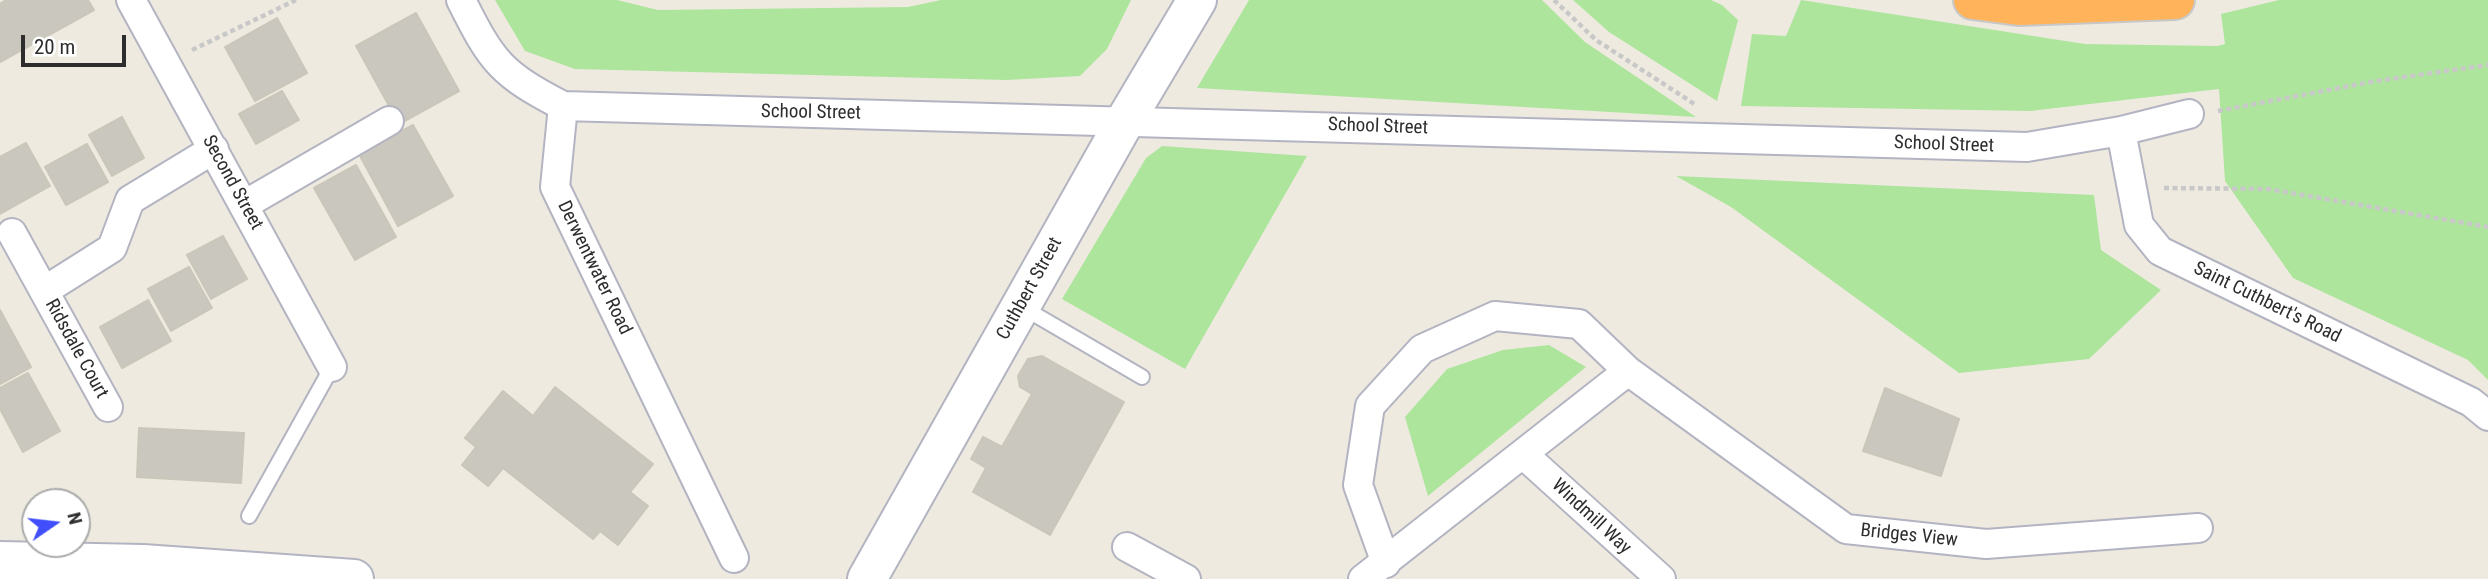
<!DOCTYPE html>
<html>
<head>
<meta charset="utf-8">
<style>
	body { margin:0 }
	#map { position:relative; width:2488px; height:579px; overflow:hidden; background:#efeae0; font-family:"Roboto Condensed",sans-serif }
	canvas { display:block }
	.north { position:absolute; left:21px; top:488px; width:70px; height:70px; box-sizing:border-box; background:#fff; border:2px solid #ababab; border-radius:50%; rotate:76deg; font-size:19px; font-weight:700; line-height:28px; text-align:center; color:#2d2d2d }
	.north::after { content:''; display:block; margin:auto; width:24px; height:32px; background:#404efc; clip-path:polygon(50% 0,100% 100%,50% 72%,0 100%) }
	.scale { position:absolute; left:21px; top:35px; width:105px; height:32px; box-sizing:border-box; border:4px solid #2d2d2d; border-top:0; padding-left:9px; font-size:21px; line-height:24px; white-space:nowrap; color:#2d2d2d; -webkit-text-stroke:5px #fff; paint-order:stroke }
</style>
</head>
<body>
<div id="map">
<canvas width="2488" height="579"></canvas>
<div class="north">N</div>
<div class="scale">20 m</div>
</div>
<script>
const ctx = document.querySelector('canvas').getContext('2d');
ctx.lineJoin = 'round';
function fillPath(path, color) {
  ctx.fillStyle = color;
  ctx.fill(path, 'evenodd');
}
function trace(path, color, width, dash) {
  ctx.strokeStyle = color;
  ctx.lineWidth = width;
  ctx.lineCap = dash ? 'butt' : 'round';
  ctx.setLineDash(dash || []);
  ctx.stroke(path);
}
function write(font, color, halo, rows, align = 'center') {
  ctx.font = font + ' "Roboto Condensed",sans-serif';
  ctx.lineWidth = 5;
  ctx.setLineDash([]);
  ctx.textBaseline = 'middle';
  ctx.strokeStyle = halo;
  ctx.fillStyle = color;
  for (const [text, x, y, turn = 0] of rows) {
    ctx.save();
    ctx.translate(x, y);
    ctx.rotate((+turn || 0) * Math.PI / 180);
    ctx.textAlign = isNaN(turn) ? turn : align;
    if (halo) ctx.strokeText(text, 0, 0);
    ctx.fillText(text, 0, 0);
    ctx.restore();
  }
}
fillPath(new Path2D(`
	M495,0H617L658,10L908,7L941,0H1131L1107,49L1080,76L1007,80L575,69L525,51Z
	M1249,0H1542L1585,42L1696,117L1197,88Z
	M1573,0H1711L1722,5L1738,20L1717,101L1609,32Z
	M1801,0L2085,44L2217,46L2225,44L2221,14L2279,0H2488V380L2468,360L2293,278L2225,181L2219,89L2030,111L1741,106L1752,34L1786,36Z
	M1162,146L1307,156L1185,369L1062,299L1146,158Z
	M1676,176L2094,195L2101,250L2161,290L2089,359L1959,373L1731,207Z
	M1549,345L1586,367L1428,496L1405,417L1447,369L1503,350Z`), '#ade59d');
const building = new Path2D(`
	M6,0H88L94,10L0,62V4Z
	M416,13L459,91L399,124L356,46Z
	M277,18L307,73L255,101L225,47Z
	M282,91L299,120L256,144L239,114Z
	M122,117L144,158L112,176L89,135Z
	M413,125L453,196L398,226L359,154Z
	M26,143L50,186L0,214V157Z
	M87,144L108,182L66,205L45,167Z
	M356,165L396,237L355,260L314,188Z
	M223,236L247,279L211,299L187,255Z
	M189,267L212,308L171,331L148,289Z
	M148,300L171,341L122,368L100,327Z
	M0,310L31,367L0,384Z
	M1042,356L1124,402L1050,535L973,492L986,468L971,459L983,437L1002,447L1032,394L1020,387L1018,376L1028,359Z
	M28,373L60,431L23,452L0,409V388Z
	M555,387L653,464L630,492L648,506L618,545L600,531L593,539L503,468L488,486L462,465L476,447L465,438L503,391L533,416Z
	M1885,388L1959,419L1941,476L1863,451Z
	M139,428L244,433L241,483L137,477Z`);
fillPath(building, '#cac7bf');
trace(building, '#cac6b9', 2);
const lane = new Path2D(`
	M1022,307L1142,377
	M249,516L332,367`);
const street = new Path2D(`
	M131,0L332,367
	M461,0C492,62 501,74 563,106L555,187L734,558
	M563,106L2027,147L2121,131L2189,114
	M2121,131L2139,225L2160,251L2471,402L2488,416
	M244,205L389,121
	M12,233L108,407
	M44,291L112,248L130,200L214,149
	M1523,454L1661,579
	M1127,547L1186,579
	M1386,563L1358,485L1370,406L1422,349L1495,316L1579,324L1628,371
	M1363,579L1628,371L1846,529L1986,544L2198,528`);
const secondary = new Path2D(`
	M0,561L143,564L354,579
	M867,579L1125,121L1197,0`);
const highway = new Path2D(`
	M1973,0L2019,6L2175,0`);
trace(lane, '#b3b4c1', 18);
trace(street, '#b3b4c1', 32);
trace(secondary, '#b3b4c1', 42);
trace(highway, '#c8c8c8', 42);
trace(new Path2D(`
	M1554,0L1596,40L1696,105
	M192,50L296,0
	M2218,111L2376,81L2488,65
	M2164,188L2268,189L2488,227`), '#c8c8c8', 4.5, [5, 3.5]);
trace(lane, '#fff', 14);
trace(street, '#fff', 28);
trace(secondary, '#fff', 38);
trace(highway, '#ffb45b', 38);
write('19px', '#2d2d2d', '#fff', [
	["School Street",811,113,1],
	["School Street",1378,127,2],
	["School Street",1944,145,2],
	["Second Street",232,183,61],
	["Derwentwater Road",594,268,64],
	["Cuthbert Street",1030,289,-61],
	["Saint Cuthbert's Road",2267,303,26],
	["Ridsdale Court",76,349,61],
	["Windmill Way",1591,517,43],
	["Bridges View",1909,536,6]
]);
</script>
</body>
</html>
